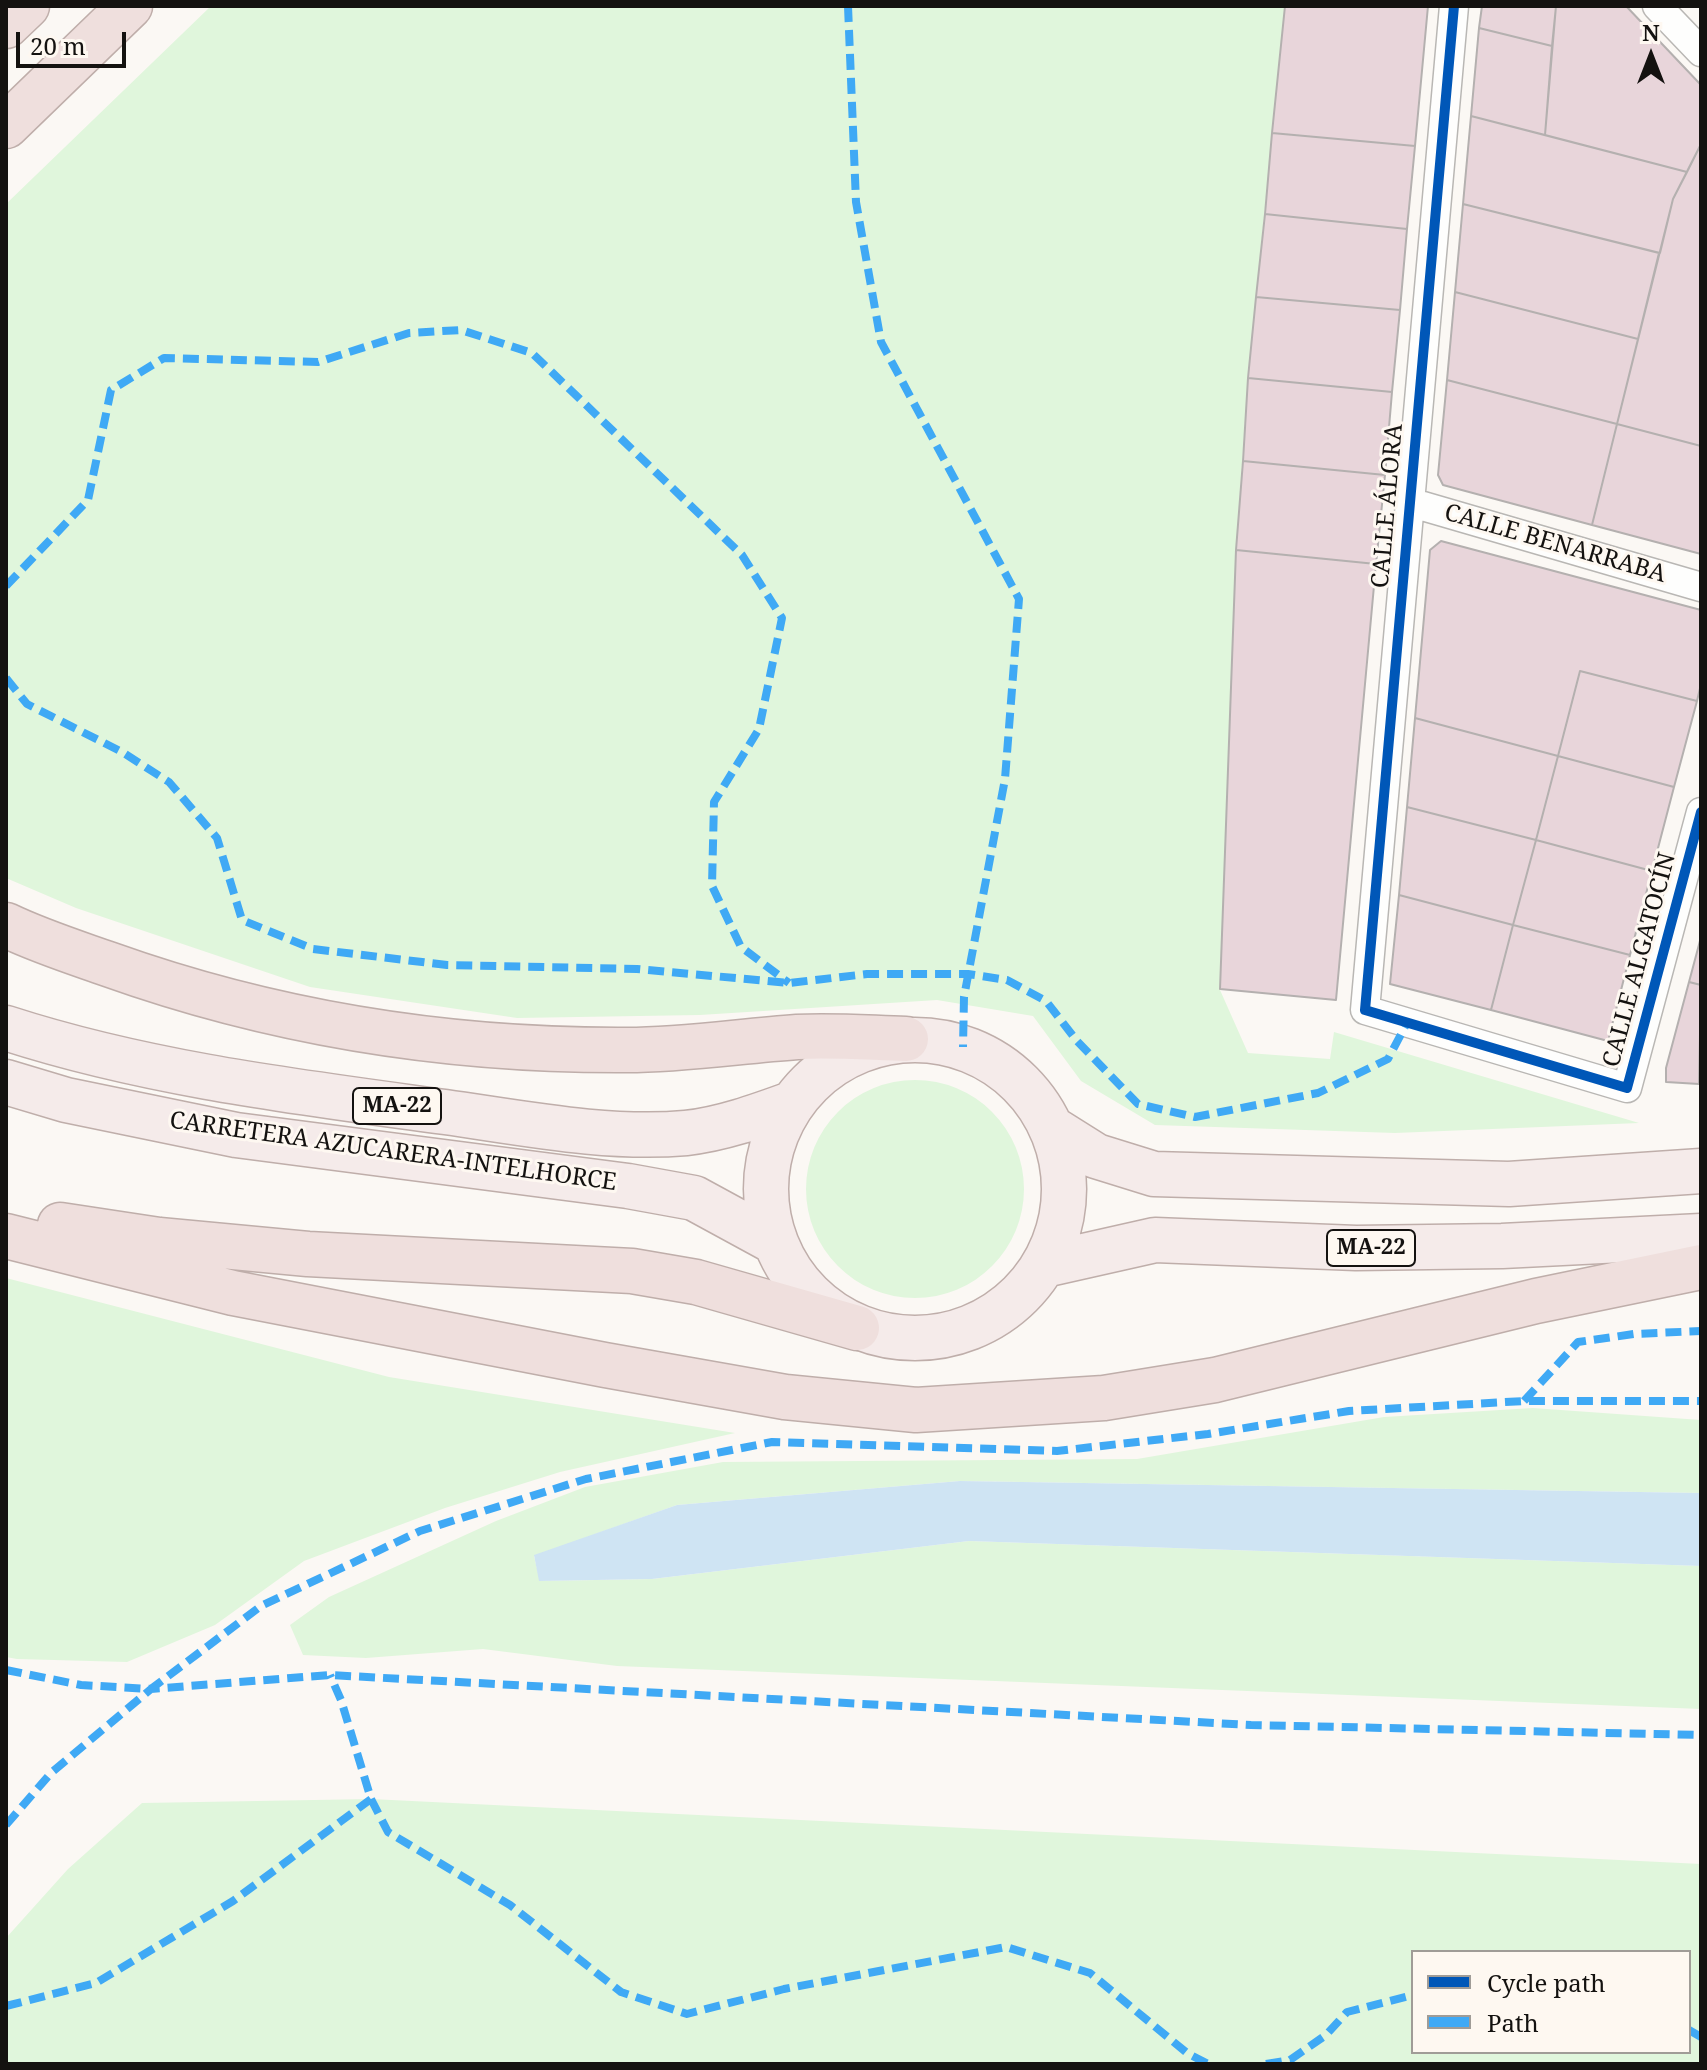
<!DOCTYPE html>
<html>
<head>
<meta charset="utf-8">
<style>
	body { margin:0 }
	#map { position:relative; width:1707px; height:2070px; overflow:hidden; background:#fbf8f4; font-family:"Noto Serif",serif }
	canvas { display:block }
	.frame { position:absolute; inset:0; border:8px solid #141210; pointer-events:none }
	.legend { position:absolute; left:1411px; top:1950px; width:280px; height:104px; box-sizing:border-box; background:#fef8f1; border:2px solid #a09c97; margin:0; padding:10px 14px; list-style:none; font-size:24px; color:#141210 }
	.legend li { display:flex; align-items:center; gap:16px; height:40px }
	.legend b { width:40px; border:2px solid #a09c97 }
	.north { position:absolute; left:1611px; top:16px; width:80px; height:80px; -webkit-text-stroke:6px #fef8f1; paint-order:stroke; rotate:0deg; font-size:22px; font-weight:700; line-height:32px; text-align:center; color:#141210 }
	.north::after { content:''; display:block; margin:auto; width:28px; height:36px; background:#141210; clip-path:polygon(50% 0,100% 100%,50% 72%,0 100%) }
	.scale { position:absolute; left:16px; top:32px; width:110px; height:36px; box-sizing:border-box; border:4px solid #141210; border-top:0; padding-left:10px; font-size:24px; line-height:28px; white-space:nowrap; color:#141210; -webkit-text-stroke:6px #fef8f1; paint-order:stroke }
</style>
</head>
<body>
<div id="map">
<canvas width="1707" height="2070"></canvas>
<div class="frame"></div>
<ul class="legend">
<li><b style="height:10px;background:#0057b8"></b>Cycle path</li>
<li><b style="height:10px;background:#3fa9f5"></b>Path</li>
</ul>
<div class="north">N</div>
<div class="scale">20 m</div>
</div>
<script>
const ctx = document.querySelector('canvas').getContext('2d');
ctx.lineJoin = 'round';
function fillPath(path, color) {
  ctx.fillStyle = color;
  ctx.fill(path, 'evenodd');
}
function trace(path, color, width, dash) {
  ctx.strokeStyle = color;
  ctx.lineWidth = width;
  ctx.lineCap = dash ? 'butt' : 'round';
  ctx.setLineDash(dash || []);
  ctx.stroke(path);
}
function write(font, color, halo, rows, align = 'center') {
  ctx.font = font + ' "Noto Serif",serif';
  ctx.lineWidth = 6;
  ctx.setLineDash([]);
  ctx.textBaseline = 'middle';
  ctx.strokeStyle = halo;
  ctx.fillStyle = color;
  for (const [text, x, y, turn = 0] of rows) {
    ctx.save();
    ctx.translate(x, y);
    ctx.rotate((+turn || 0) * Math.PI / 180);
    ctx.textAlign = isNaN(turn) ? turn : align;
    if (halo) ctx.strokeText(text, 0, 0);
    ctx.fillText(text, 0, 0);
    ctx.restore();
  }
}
fillPath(new Path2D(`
	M211,6H1285L1248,378L1236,550L1220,990L1248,1053L1330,1059L1334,1032L1639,1123L1395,1133L1155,1125L1081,1081L1033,1016L937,1000L700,1015L517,1018L310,987L76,908L6,878V204Z
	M806 1189a109 109 0 1 1 218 0a109 109 0 1 1-218 0Z
	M6,1278L389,1377L735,1433L560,1472L445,1508L304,1561L215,1625L127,1662L17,1659L6,1657Z
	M1533,1408L1701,1420V1493L960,1481L677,1505L534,1556L540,1581L652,1579L969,1541L1701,1566V1709L617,1666L483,1649L366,1658L303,1655L290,1625L329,1597L496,1521L585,1487L723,1462L1137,1459L1384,1417Z
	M371,1799L1701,1864V2064H6V1938L68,1869L142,1803ZM1689,1952V2052H1413V1952Z`), '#e0f6dc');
fillPath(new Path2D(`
	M960,1481L1701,1493V1566L969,1541L652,1579L539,1581L534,1555L677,1505Z`), '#cfe4f3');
const building = new Path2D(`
	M1285,6H1428L1415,146L1272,133Z
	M1482,6H1556L1552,46L1479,28Z
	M1556,6H1626L1701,85V144L1687,172L1545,135Z
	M1479,28L1552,46L1545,135L1471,116Z
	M1471,116L1687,172L1673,199L1660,253L1463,204Z
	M1272,133L1415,146L1407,229L1265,214Z
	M1701,144V446L1617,424L1673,199Z
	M1463,204L1659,253L1638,339L1455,292Z
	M1265,214L1407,229L1400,310L1256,297Z
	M1455,292L1638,339L1617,424L1447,380Z
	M1256,297L1400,310L1392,392L1248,378Z
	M1248,378L1392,392L1385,475L1243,461Z
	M1447,380L1617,424L1592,525L1443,485L1438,475Z
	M1617,424L1701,446V554L1592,525Z
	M1243,461L1385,475L1376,564L1236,550Z
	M1441,541L1701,610V684L1697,701L1580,671L1558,756L1415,718L1430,550Z
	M1236,550L1376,564L1336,1000L1220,989Z
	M1580,671L1697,701L1674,787L1558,756Z
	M1415,718L1558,756L1536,840L1407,807Z
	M1558,756L1674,787L1652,871L1536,840Z
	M1407,807L1536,840L1513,925L1399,895Z
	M1536,840L1652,871L1630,955L1513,925Z
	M1399,895L1513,925L1491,1010L1390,984Z
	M1513,925L1630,955L1608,1041L1491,1010Z
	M1701,937V985L1689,982Z
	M1689,982L1701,985L1699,1084L1666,1082V1068Z`);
fillPath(building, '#e8d5da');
trace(building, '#b4b0af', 2);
const minor = new Path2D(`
	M1454,6L1365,1010L1627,1088L1701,812
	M1657,6L1701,52
	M1409,502L1701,587`);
const primary = new Path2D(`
	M6,1028C148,1074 298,1092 445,1112C523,1123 608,1140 686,1133C722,1129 758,1116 791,1104
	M766 1189a149 149 0 1 1 298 0a149 149 0 1 1-298 0Z
	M6,1082L66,1100L236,1135L628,1186L694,1198L773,1241
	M1053,1129L1096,1156L1154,1174L1509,1184L1701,1171
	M1044,1265L1155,1240L1356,1248L1502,1246L1701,1236`);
const motorway = new Path2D(`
	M6,26L27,6
	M6,126L130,6
	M6,925C39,941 74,952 108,964C276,1024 449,1051 627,1050C683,1050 740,1041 797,1037C833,1035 870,1038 906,1039
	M60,1225L159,1240L308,1254L632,1271L696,1282L857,1328
	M6,1236L233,1293L605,1365L785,1397L916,1410L1104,1398L1215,1380L1536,1301L1701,1267`);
trace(minor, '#b9b7b4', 31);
trace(primary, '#bfaeaa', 47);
trace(motorway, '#bfaeaa', 47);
trace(minor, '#fefefd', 28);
trace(primary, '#f5ebea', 44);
trace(motorway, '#efdfdd', 44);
trace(new Path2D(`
	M848,6L856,202L881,342L1019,599L1005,779L964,997L963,1047
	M6,586L88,500L111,390L164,358L318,362L409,333L461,330L532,353L742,555L782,618L759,729L714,802L712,886L741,947L789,983
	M6,678L27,704L122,752L169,782L217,838L242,920L313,949L447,965L637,969L789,983L867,974H968L1007,980L1046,1001L1077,1041L1138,1104L1195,1117L1318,1093L1388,1059L1408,1021
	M1524,1401L1578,1342L1634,1334L1701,1331
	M6,1670L81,1685L151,1689L261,1606L420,1531L586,1479L772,1442L1057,1451L1208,1434L1349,1411L1524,1401H1701
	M371,1799L388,1832L510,1905L621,1992L687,2014L784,1989L1006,1947L1090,1973L1187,2053L1208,2064
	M6,1825L51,1773L151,1689L330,1675L1251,1725L1701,1735
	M6,2006L96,1983L233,1901L371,1799L341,1700L330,1675
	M1689,2030L1701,2037
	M1266,2064L1290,2060L1326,2035L1347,2012L1413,1995`), '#3fa9f5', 8, [16, 8]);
trace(new Path2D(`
	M1454,6L1365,1010L1627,1088L1701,812`), '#0057b8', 10);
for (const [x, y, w] of [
	[397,1106,88],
	[1371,1248,88]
]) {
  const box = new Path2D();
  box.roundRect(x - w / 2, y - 18, w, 36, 6);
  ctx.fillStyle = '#fef8f1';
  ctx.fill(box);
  trace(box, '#141210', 2);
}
write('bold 22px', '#141210', null, [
	["MA-22",397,1106],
	["MA-22",1371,1248]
]);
write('24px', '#141210', '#fef8f1', [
	["CALLE ÁLORA",1388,506,-85],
	["CALLE BENARRABA",1555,544,16],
	["CALLE ALGATOCÍN",1640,960,-75],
	["CARRETERA AZUCARERA-INTELHORCE",393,1152,8]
]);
</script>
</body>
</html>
